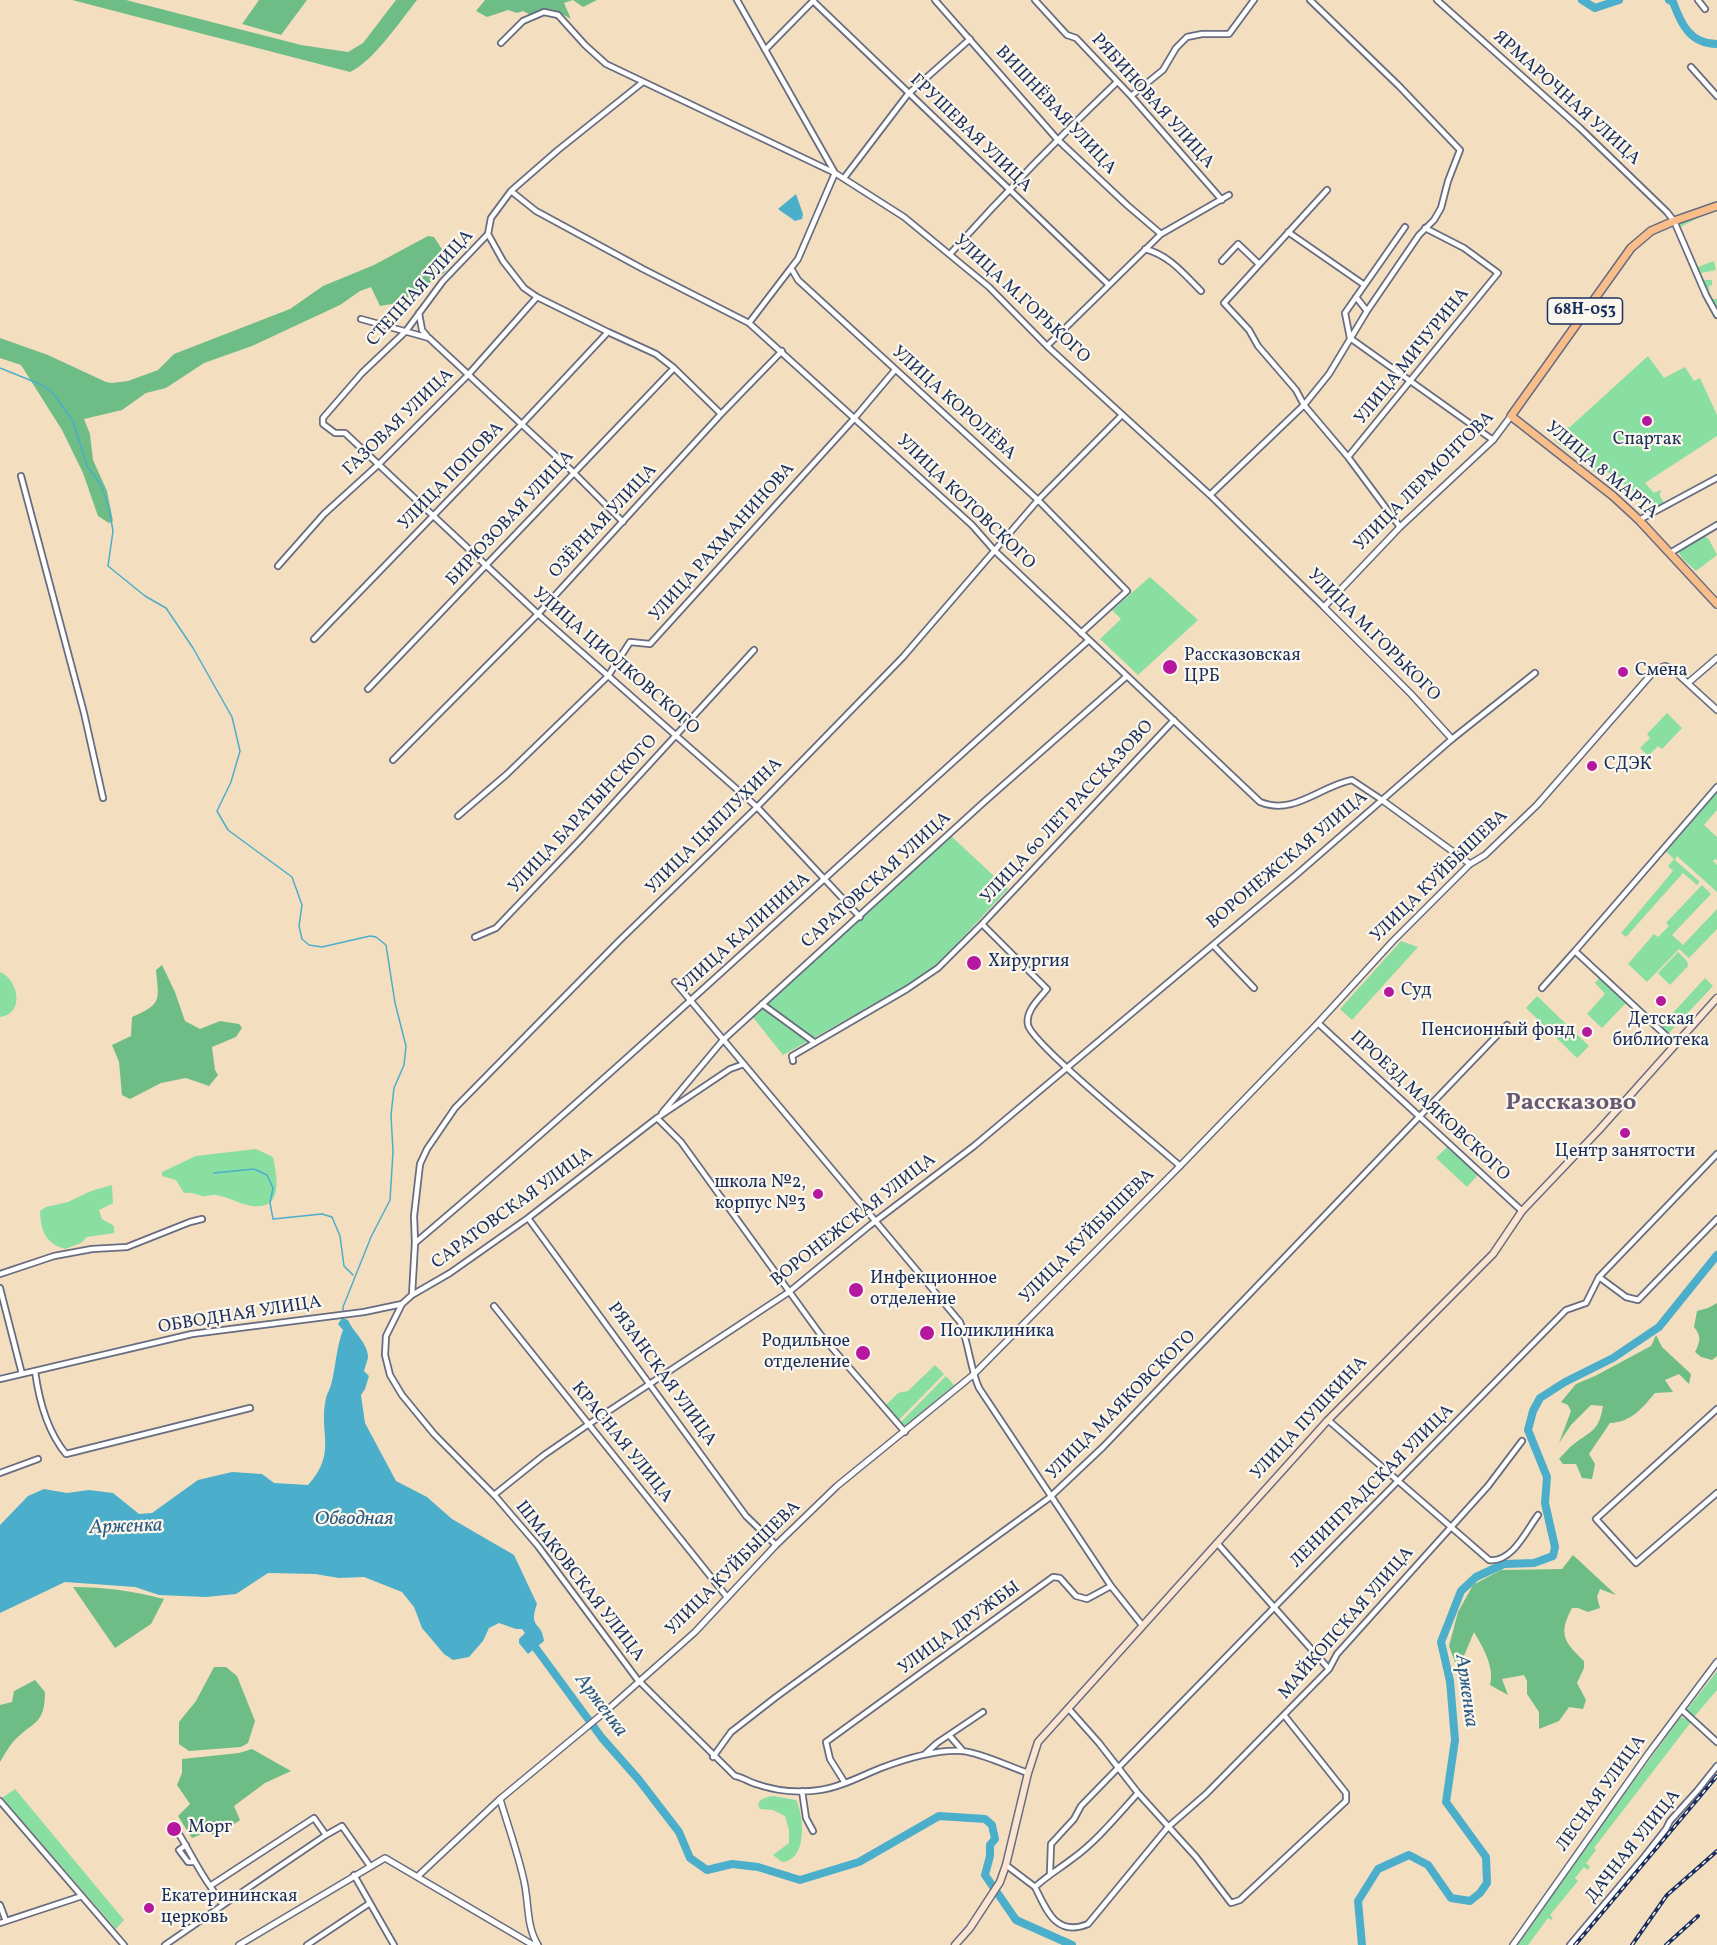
<!DOCTYPE html>
<html>
<head>
<meta charset="utf-8">
<style>
	body { margin:0 }
	canvas { display:block; background:#f4dec0 }
</style>
</head>
<body>
<canvas width="1717" height="1945"></canvas>
<script>
const ctx = document.querySelector('canvas').getContext('2d');
ctx.lineJoin = 'round';
function fillPath(path, color) {
  ctx.fillStyle = color;
  ctx.fill(path, 'evenodd');
}
function trace(path, color, width, dash) {
  ctx.strokeStyle = color;
  ctx.lineWidth = width;
  ctx.lineCap = dash ? 'butt' : 'round';
  ctx.setLineDash(dash || []);
  ctx.stroke(path);
}
function write(font, color, halo, rows, align = 'center') {
  ctx.font = font + ' Vollkorn,serif';
  ctx.lineWidth = 4.5;
  ctx.setLineDash([]);
  ctx.textBaseline = 'middle';
  ctx.strokeStyle = halo;
  ctx.fillStyle = color;
  for (const [text, x, y, turn = 0] of rows) {
    ctx.save();
    ctx.translate(x, y);
    ctx.rotate((+turn || 0) * Math.PI / 180);
    ctx.textAlign = isNaN(turn) ? turn : align;
    if (halo) ctx.strokeText(text, 0, 0);
    ctx.fillText(text, 0, 0);
    ctx.restore();
  }
}
fillPath(new Path2D(`
	M1712,211L1680,227L1698,267L1714,261L1716,270L1701,273L1704,280H1712V285L1709,286L1710,299H1717V311L1711,300L1679,227L1681,223Z
	M1648,356L1664,378L1685,367L1694,381L1700,378L1717,415V436L1645,483L1654,493L1660,490L1661,493L1659,494L1665,505L1654,510L1649,508L1645,493L1639,496L1605,470L1600,476L1554,440L1564,428L1570,427Z
	M1702,536L1708,538L1717,555L1696,571L1682,558L1678,551Z
	M1150,577L1198,620L1138,675L1100,639L1121,619L1112,610Z
	M1667,713L1682,728L1662,749L1658,746L1648,756L1640,748L1650,738L1647,734Z
	M1717,791V810L1704,825L1717,837V860L1715,859L1713,861L1717,865V892L1677,856L1675,860L1700,882L1697,885L1683,873L1626,937L1621,933L1673,871L1668,866L1674,859L1664,850Z
	M951,836L1008,889L946,955L930,970L912,983L783,1055L752,1016Z
	M1702,885L1711,894L1672,935L1683,945L1717,909V929L1689,958L1679,949L1647,982L1628,964L1654,934L1658,937L1669,926L1666,923Z
	M1401,941L1418,947L1352,1020L1340,1009Z
	M1678,952L1687,961L1688,966L1670,985L1658,973Z
	M0,972C19,980 25,1014 0,1017Z
	M1600,977L1627,1002L1602,1028L1587,1014L1605,994L1595,983Z
	M1705,978L1713,986L1668,1034L1660,1027Z
	M1537,996L1589,1046L1577,1058L1526,1008Z
	M1447,1147L1478,1175L1467,1187L1436,1158Z
	M256,1149L273,1157C277,1177 284,1210 252,1206C240,1204 228,1197 216,1195C211,1194 207,1197 202,1196C195,1194 191,1192 184,1193L176,1180L162,1176V1172L196,1156Z
	M112,1185L113,1203L99,1210L102,1219L114,1226V1233L87,1237L81,1243L65,1249C45,1243 41,1231 40,1211L46,1207L68,1202L91,1191Z
	M935,1365L944,1374L899,1420L886,1405L898,1393L908,1391Z
	M946,1376L954,1385L905,1426L901,1422Z
	M1717,1671V1690L1694,1717L1717,1740L1686,1711Z
	M1681,1717L1691,1722L1594,1848L1596,1850L1586,1863L1590,1867L1588,1870L1584,1867L1575,1878L1578,1881L1550,1915L1553,1918L1551,1920L1548,1918L1528,1945H1518L1589,1842Z
	M15,1789L124,1920L116,1929L2,1798Z
	M773,1796L796,1800C804,1816 808,1860 782,1862L773,1855L789,1843V1830L785,1816L773,1810L760,1809L758,1804C761,1798 767,1797 773,1796Z`), '#89dea1');
fillPath(new Path2D(`
	M72,0H126L301,45L348,52L363,43L396,0H417C401,20 373,62 350,72Z
	M259,0H307L281,35L242,24Z
	M485,0H597L583,7L573,0L564,3L571,19C558,11 545,6 531,15L523,11L517,13L508,10L487,17L476,11Z
	M428,236L434,237L449,260L445,272L416,292L398,303L380,306L371,287L360,291L340,305L252,346L204,363L166,388L146,393L122,410L84,419L90,434L93,460L107,491L113,521L109,523L98,516L83,473L62,430L21,365L0,358V338L48,355L106,382L112,383L128,381L158,370L174,354L290,309L323,286L374,265Z
	M162,965L175,992L185,1021L200,1029L220,1021L239,1024L242,1028L236,1037L212,1047L215,1070L218,1075L209,1086L186,1078L161,1083L130,1099L122,1095L119,1062L112,1045L131,1036L132,1017C162,1004 159,1001 156,970Z
	M1717,1303V1356L1712,1360L1701,1357L1695,1352C1700,1342 1702,1337 1694,1327L1697,1311L1708,1308Z
	M1656,1335L1662,1347L1691,1374L1689,1384L1679,1374L1665,1380L1673,1392L1655,1393C1642,1408 1632,1422 1610,1423L1589,1454L1595,1464L1592,1479L1582,1478L1576,1464H1563L1559,1459C1564,1454 1568,1448 1574,1444C1592,1430 1599,1431 1603,1406L1591,1405L1571,1425L1559,1443L1571,1411L1568,1405L1561,1402L1576,1384L1595,1376L1651,1346Z
	M1573,1555L1616,1595L1600,1589L1597,1597L1600,1608L1588,1612L1578,1608H1572C1558,1634 1564,1642 1584,1661V1668L1577,1683L1586,1700L1583,1709L1569,1707L1559,1721L1539,1729V1712L1527,1694V1681L1524,1675L1502,1679L1508,1695L1490,1685C1495,1668 1483,1647 1474,1632L1458,1670L1449,1646L1458,1612L1473,1585L1501,1570L1562,1569Z
	M73,1587C105,1587 133,1591 164,1599L151,1624L115,1648Z
	M214,1667H226L237,1676L255,1721L248,1743L241,1747L189,1751L179,1744V1722L196,1701Z
	M35,1680L45,1692C45,1726 32,1721 13,1742C8,1748 4,1755 0,1762V1705L12,1702L14,1691Z
	M252,1749L291,1771L265,1783L234,1806L240,1820L217,1836L207,1832L192,1838L178,1816L190,1804L177,1785L182,1773V1759L239,1753Z`), '#6ebd87');
fillPath(new Path2D(`
	M796,194L803,214L802,219L795,221L778,209Z
	M342,1318L348,1320C353,1332 367,1342 368,1356C368,1360 365,1367 364,1371L369,1376L365,1389L361,1395L365,1423L396,1481L427,1497L452,1519L514,1555L537,1604C528,1629 542,1621 544,1641L528,1654L519,1643V1639L525,1633L522,1629H516L499,1623L489,1628L483,1641L469,1657L453,1660L444,1654L422,1628L414,1607L402,1592L364,1577L339,1578L315,1574L268,1573L236,1594L206,1597L159,1595L135,1587L65,1582L0,1613V1525L28,1496L44,1489L67,1493L89,1490L113,1493L139,1514L152,1513L198,1480L232,1472L262,1474L274,1483L308,1485C338,1452 318,1433 326,1398C327,1393 330,1389 331,1385C336,1367 336,1348 343,1330L338,1324Z`), '#4baeca');
trace(new Path2D(`
	M0,368L42,385L52,392L73,421L87,466L101,485L109,508L113,531L108,566L145,596L166,608L193,648L232,717L240,751L231,782L217,811L228,830L292,877L302,905L299,926L302,939L309,945L322,947L370,936L376,937L386,945L395,1003L406,1046L404,1065L394,1088L391,1115L393,1152L390,1200L371,1237L343,1307V1312
	M214,1173L254,1169L267,1175L273,1188L270,1203L273,1219L322,1214L332,1217L340,1236L344,1266L353,1275`), '#4baeca', 1.5);
trace(new Path2D(`
	M1582,0L1595,8L1619,0
	M1669,0L1673,2C1681,24 1690,44 1717,44
	M535,1647L602,1738L639,1780L679,1832L690,1858L707,1870L732,1864L758,1867L800,1880L859,1862L939,1816L985,1819L992,1825L995,1839L990,1845V1856L985,1875L1016,1920L1072,1945
	M1362,1945L1358,1901L1378,1869L1409,1855L1428,1865L1451,1898L1470,1901L1480,1893L1487,1883L1486,1857L1446,1802L1455,1740L1450,1681L1441,1642L1461,1591L1476,1577L1504,1564L1534,1563L1553,1556L1555,1547L1545,1503L1547,1477L1528,1430L1533,1411L1540,1398L1565,1382L1613,1358L1659,1327L1717,1255`), '#4baeca', 8);
const minor = new Path2D(`
	M737,0L835,173L798,259L791,268L798,280L1038,500L1127,591L1081,633
	M935,0L1057,139L1127,205L1161,234
	M1035,0L1067,35L1076,38L1131,96L1222,200
	M1437,0L1580,128L1667,212L1674,221L1706,295L1717,315
	M1698,0L1705,9
	M813,1L1109,285
	M501,43L523,21L544,12L558,15L585,45L606,64L835,173L904,217L989,287L1047,346L1210,495L1324,607
	M765,50L814,0
	M1691,67L1717,96
	M643,82L558,150L511,191L491,218L488,234L443,281L406,331L362,373L323,418V424L335,433H345L538,614L757,807L860,917
	M1131,96L1163,70L1176,48L1187,37L1202,34H1229L1254,0
	M844,178L908,94L970,39
	M1327,190L1224,303L1249,330L1258,346L1296,390L1304,405L1348,457L1400,527
	M511,191L536,211L643,269L749,323L972,525L994,550L1260,802C1294,816 1320,786 1352,780L1382,800
	M1405,227L1345,313L1350,338L1493,440
	M1288,232L1363,284
	M488,234L503,261L524,288L537,297L608,332L656,354L674,368L721,414
	M1145,249C1169,255 1184,274 1201,291
	M950,254C1004,194 1059,137 1117,82
	M1222,261L1238,244L1259,264
	M1356,297L1367,311
	M419,313L422,330L427,336
	M361,319L429,338L573,472L623,522
	M749,323L791,268
	M1047,346L1161,234L1229,195
	M1348,457L1498,273L1464,248L1425,228
	M21,476L84,713L103,798
	M1210,495L1304,405L1329,374L1367,311L1419,235L1434,220L1441,208L1448,181L1460,150L1399,86L1310,0
	M1639,520L1717,478
	M1670,553L1717,525
	M278,566L324,514L379,464L468,375L537,297
	M314,639L521,425L608,332
	M368,689L674,368
	M393,760L538,614L721,414L782,351
	M458,816L507,774L608,676L630,642L650,644L852,421L895,370
	M982,924L1047,989C1039,999 1025,1011 1028,1025C1033,1045 1157,1145 1180,1166
	M475,937L496,928L580,840L754,650
	M1213,945L1254,988
	M1575,951L1717,787
	M675,982L960,1322C969,1344 970,1368 979,1388L1111,1586L1142,1625
	M1542,988L1575,951L1675,1044
	M762,1004L814,1042
	M1318,1023L1522,1211
	M793,1061L792,1056L907,989L938,968L982,924L1174,720
	M662,1113L723,1040L984,802L1127,676
	M657,1118L681,1142L820,1334L905,1432
	M528,1218L746,1516L776,1545
	M415,1243C645,1048 863,840 1089,640
	M0,1274L54,1256L92,1249L127,1247L190,1222L202,1219
	M1599,1277L1626,1297L1638,1300L1717,1219
	M0,1288L22,1374
	M412,1295L415,1243L414,1216L420,1164L427,1149L455,1108L619,941L757,807L903,657L1038,500L1122,415
	M402,1304L386,1336L385,1355L390,1375L402,1395L434,1434L496,1497L538,1546L637,1679L735,1776C743,1777 748,1782 756,1784C776,1791 800,1793 820,1790C841,1787 861,1776 881,1768C905,1759 936,1749 962,1751C979,1752 1010,1767 1028,1773
	M494,1306L727,1597
	M35,1371C39,1401 47,1431 66,1454L250,1408
	M0,1379L192,1334L364,1312L402,1304L412,1295L450,1273L528,1218L657,1118L730,1069L744,1064
	M1717,1409L1596,1519L1636,1563L1717,1493
	M1328,1420L1489,1560C1512,1563 1526,1531 1538,1515
	M0,1473L38,1459
	M494,1495L544,1455L589,1424L789,1292L869,1226L974,1146L1296,875L1452,739L1535,673
	M1217,1543L1329,1669
	M1068,1708L1099,1743L1138,1793L1196,1857L1231,1903L1240,1900L1346,1801V1793L1284,1715
	M1682,1710L1717,1742
	M949,1735L963,1751
	M925,1754L937,1743L983,1712
	M713,1757L731,1732L776,1697L1049,1498L1103,1447L1507,1025
	M845,1783L830,1759L826,1742L1053,1577L1060,1578L1076,1596L1087,1599L1111,1586
	M802,1791L806,1818L813,1831
	M0,1801L124,1945
	M179,1834C190,1852 198,1869 210,1886
	M326,1835L223,1905L210,1886L314,1818L326,1835L342,1826L370,1866
	M186,1845L179,1850L188,1862H193
	M1006,1865L1035,1887C1047,1876 1059,1869 1072,1859C1097,1841 1117,1816 1138,1793
	M1050,1873L1051,1844L1074,1819L1081,1806L1331,1549L1566,1310L1586,1303L1599,1277L1717,1154
	M354,1875L394,1945
	M1035,1887C1047,1911 1056,1937 1088,1924L1168,1827L1206,1794L1329,1669L1337,1654L1488,1486L1522,1441
	M0,1905L6,1921
	M0,1923L82,1896
	M165,1945L223,1905
	M307,1945L370,1903
	M1570,1945L1644,1857L1666,1829L1670,1821L1697,1791L1717,1766`);
const tertiary = new Path2D(`
	M1688,683L1717,658
	M1452,739L1411,694L1324,607L1400,527L1493,440L1511,416
	M1382,800L1470,864
	M500,1799C508,1826 518,1853 524,1881C529,1902 526,1926 538,1945
	M418,1876L500,1799L606,1711L695,1632L776,1545L837,1486L973,1375L1180,1166L1318,1023L1393,941L1470,864L1485,855L1537,805L1655,670L1665,666L1671,668L1717,710
	M239,1945L385,1858L533,1945
	M1513,1945L1648,1754L1717,1662`);
const secondary = new Path2D(`
	M955,1945L970,1928L1000,1882L1006,1865L1028,1773L1038,1742L1328,1420L1493,1254L1522,1211L1599,1130L1717,998`);
const primary = new Path2D(`
	M1717,206L1674,221L1651,231L1631,248L1511,416L1613,496L1639,520L1717,604`);
trace(minor, '#676c80', 8);
trace(tertiary, '#676c80', 8);
trace(secondary, '#676c80', 9);
trace(primary, '#676c80', 10);
trace(minor, '#fff', 4.5);
trace(tertiary, '#fff', 5);
trace(secondary, '#fce5d0', 6);
trace(primary, '#f8bd89', 7);
const rail = new Path2D(`
	M1575,1945L1717,1776
	M1632,1945L1667,1895L1717,1851
	M1666,1945L1698,1916`);
trace(rail, '#1b2f5e', 4);
trace(rail, '#fbf7ec', 1.5, [4.5]);
for (const [x, y, r, color] of [
	[1647,421,6,"#b5179e"],
	[1170,667,8,"#b5179e"],
	[1623,672,6,"#b5179e"],
	[1592,766,6,"#b5179e"],
	[974,963,8,"#b5179e"],
	[1389,992,6,"#b5179e"],
	[1661,1001,6,"#b5179e"],
	[1587,1032,6,"#b5179e"],
	[1625,1133,6,"#b5179e"],
	[818,1194,6,"#b5179e"],
	[856,1290,8,"#b5179e"],
	[927,1333,8,"#b5179e"],
	[863,1353,8,"#b5179e"],
	[174,1829,8,"#b5179e"],
	[149,1908,6,"#b5179e"]
]) {
  const dot = new Path2D();
  dot.arc(x, y, r, 0, 2 * Math.PI);
  ctx.fillStyle = color;
  ctx.fill(dot);
  trace(dot, '#fbf7ec', 2);
}
for (const [x, y, w] of [
	[1585,311,75]
]) {
  const box = new Path2D();
  box.roundRect(x - w / 2, y - 13, w, 26, 4.5);
  ctx.fillStyle = '#fbf7ec';
  ctx.fill(box);
  trace(box, '#1b2f5e', 1.5);
}
write('bold 16px', '#1b2f5e', null, [
	["68Н-053",1585,311]
]);
write('18px', '#1b2f5e', '#fbf7ec', [
	["ЯРМАРОЧНАЯ УЛИЦА",1566,99,42],
	["РЯБИНОВАЯ УЛИЦА",1152,102,48],
	["ВИШНЁВАЯ УЛИЦА",1055,111,47],
	["ГРУШЕВАЯ УЛИЦА",970,134,44],
	["СТЕПНАЯ УЛИЦА",421,289,-48],
	["УЛИЦА М.ГОРЬКОГО",1021,300,43],
	["УЛИЦА МИЧУРИНА",1413,357,-51],
	["УЛИЦА КОРОЛЁВА",953,404,42],
	["ГАЗОВАЯ УЛИЦА",399,423,-44],
	["УЛИЦА 8 МАРТА",1601,471,40],
	["УЛИЦА ПОПОВА",452,477,-46],
	["УЛИЦА ЛЕРМОНТОВА",1425,482,-45],
	["УЛИЦА КОТОВСКОГО",965,503,44],
	["БИРЮЗОВАЯ УЛИЦА",511,519,-47],
	["ОЗЁРНАЯ УЛИЦА",604,522,-47],
	["УЛИЦА РАХМАНИНОВА",723,543,-48],
	["УЛИЦА М.ГОРЬКОГО",1373,636,45],
	["УЛИЦА ЦИОЛКОВСКОГО",615,662,41],
	["УЛИЦА 60 ЛЕТ РАССКАЗОВО",1068,813,-47],
	["УЛИЦА БАРАТЫНСКОГО",584,815,-47],
	["УЛИЦА ЦЫПЛУХИНА",715,827,-45],
	["ВОРОНЕЖСКАЯ УЛИЦА",1288,861,-40],
	["УЛИЦА КУЙБЫШЕВА",1440,877,-44],
	["САРАТОВСКАЯ УЛИЦА",877,881,-42],
	["УЛИЦА КАЛИНИНА",745,934,-42],
	["ПРОЕЗД МАЯКОВСКОГО",1429,1107,43],
	["САРАТОВСКАЯ УЛИЦА",513,1209,-36],
	["ВОРОНЕЖСКАЯ УЛИЦА",854,1221,-38],
	["УЛИЦА КУЙБЫШЕВА",1088,1237,-45],
	["ОБВОДНАЯ УЛИЦА",240,1316,-9],
	["РЯЗАНСКАЯ УЛИЦА",661,1375,54],
	["УЛИЦА МАЯКОВСКОГО",1122,1406,-45],
	["УЛИЦА ПУШКИНА",1310,1419,-47],
	["КРАСНАЯ УЛИЦА",621,1443,51],
	["ЛЕНИНГРАДСКАЯ УЛИЦА",1373,1487,-45],
	["УЛИЦА КУЙБЫШЕВА",734,1569,-45],
	["ШМАКОВСКАЯ УЛИЦА",579,1582,52],
	["МАЙКОПСКАЯ УЛИЦА",1347,1624,-49],
	["УЛИЦА ДРУЖБЫ",960,1629,-36],
	["ЛЕСНАЯ УЛИЦА",1602,1794,-54],
	["ДАЧНАЯ УЛИЦА",1634,1847,-51]
]);
write('18px', '#1b2f5e', '#fbf7ec', [
	["Спартак",1647,441,"center"],
	["Рассказовская",1184,657],
	["ЦРБ",1184,678],
	["Смена",1635,672],
	["СДЭК",1604,766],
	["Хирургия",988,963],
	["Суд",1401,992],
	["Детская",1661,1021,"center"],
	["библиотека",1661,1042,"center"],
	["Пенсионный фонд",1575,1032,"right"],
	["Центр занятости",1625,1153,"center"],
	["школа №2,",806,1184,"right"],
	["корпус №3",806,1205,"right"],
	["Инфекционное",870,1280],
	["отделение",870,1301],
	["Поликлиника",940,1333],
	["Родильное",850,1343,"right"],
	["отделение",850,1364,"right"],
	["Морг",188,1829],
	["Екатерининская",161,1898],
	["церковь",161,1919]
], 'left');
write('italic 20px', '#2c5b84', '#fbf7ec', [
	["Обводная",354,1520],
	["Арженка",126,1528,-2],
	["Арженка",1465,1691,82],
	["Арженка",600,1706,53]
]);
write('bold 24px', '#685973', '#fbf7ec', [
	["Рассказово",1571,1105]
]);
</script>
</body>
</html>
